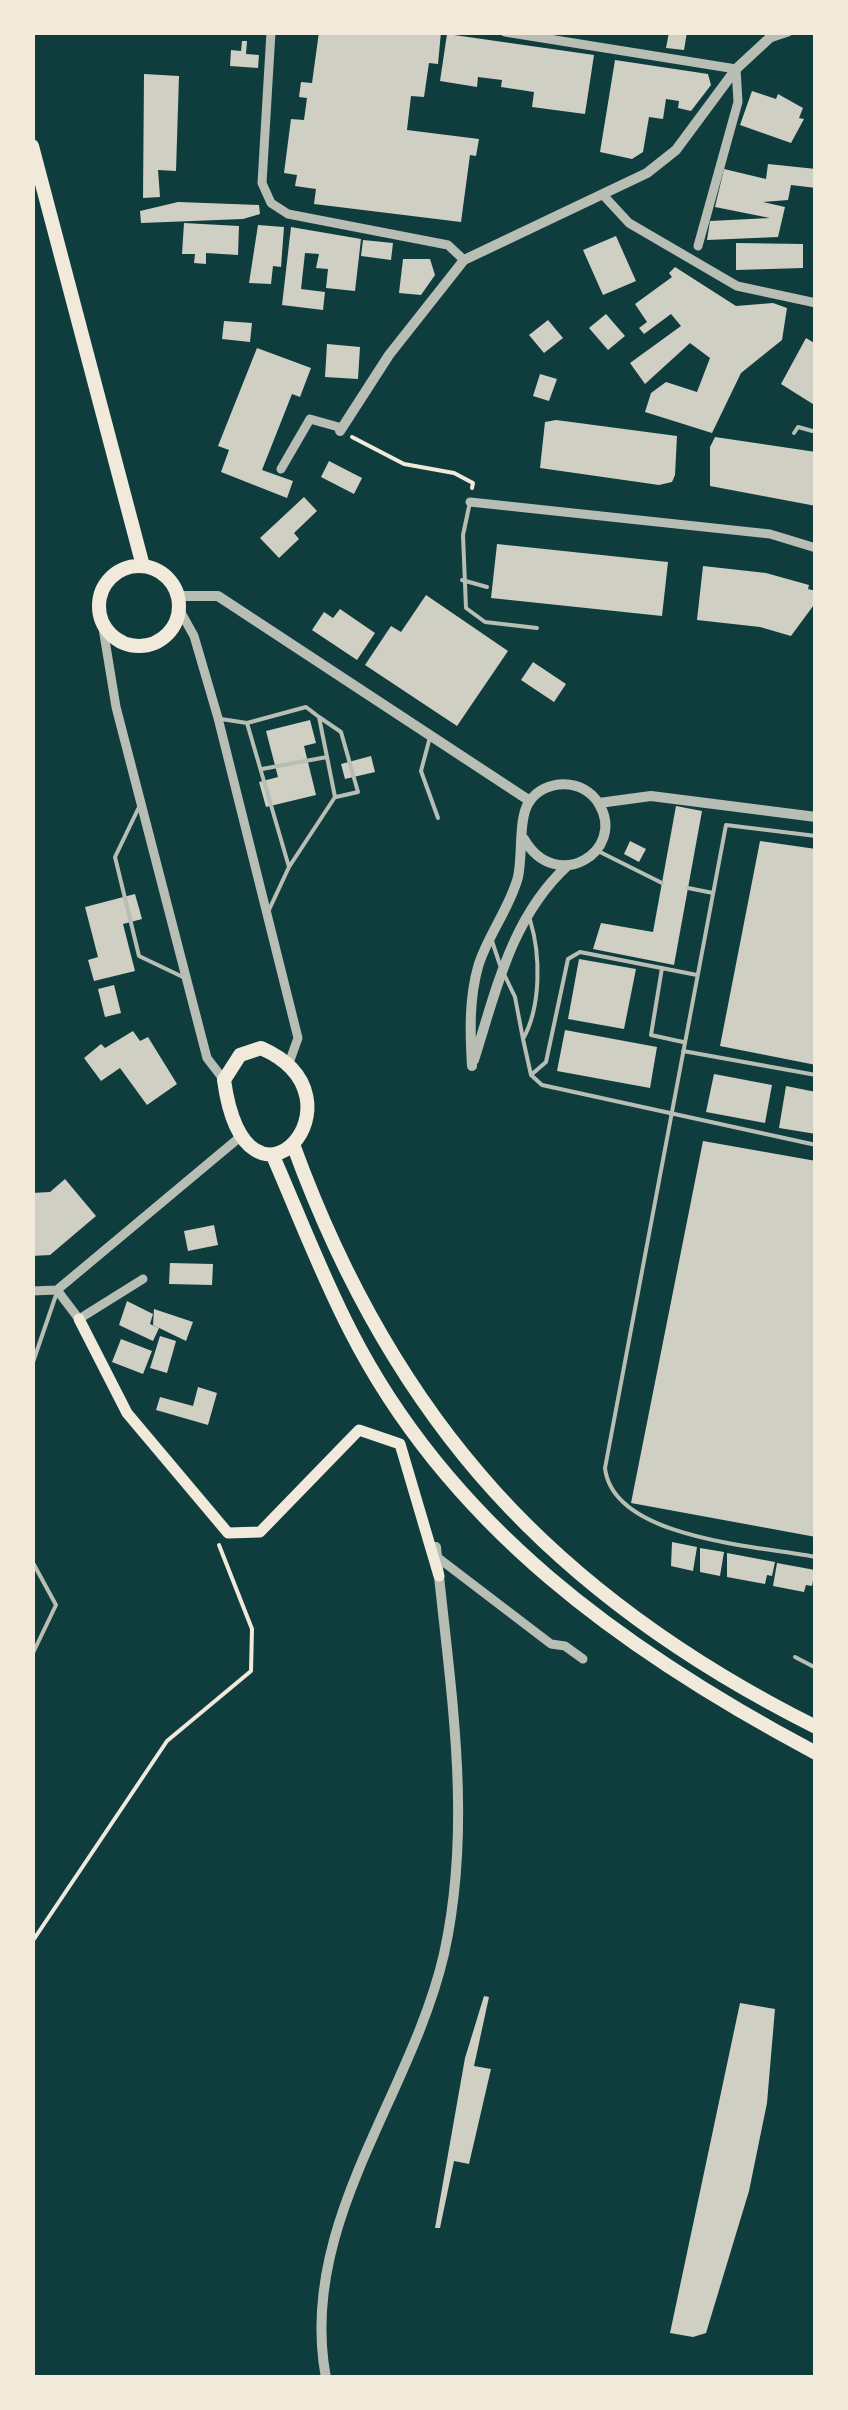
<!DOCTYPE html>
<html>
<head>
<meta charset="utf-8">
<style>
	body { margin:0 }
	#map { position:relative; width:848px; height:2410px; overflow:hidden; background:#0f3d3e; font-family:"Noto Serif",serif }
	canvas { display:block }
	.frame { position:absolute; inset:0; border:35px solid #f1e9da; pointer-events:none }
</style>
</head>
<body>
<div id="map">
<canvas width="848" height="2410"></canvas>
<div class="frame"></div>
</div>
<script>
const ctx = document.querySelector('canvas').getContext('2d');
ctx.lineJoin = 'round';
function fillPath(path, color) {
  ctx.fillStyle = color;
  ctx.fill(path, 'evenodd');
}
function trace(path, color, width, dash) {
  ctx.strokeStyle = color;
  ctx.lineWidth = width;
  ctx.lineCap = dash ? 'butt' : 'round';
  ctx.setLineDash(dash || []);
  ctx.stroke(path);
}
fillPath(new Path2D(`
	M319,32H441L438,64L429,63L424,97L411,96L407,130L479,139L476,156L470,155L461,222L314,204L316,189L295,186L297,175L284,173L291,119L304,120L307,98L299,97L301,82L312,83Z
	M669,32H687L684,50L666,48Z
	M447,34L594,55L585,114L532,107L534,92L501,87L502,80L478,77L477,87L440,81Z
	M242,41H247L246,54L259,55L258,68L230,66L231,50L241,51Z
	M615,60L708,74L711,85L691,111L678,108L679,101L666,99L663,119L649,117L643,152L632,159L600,152Z
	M144,74L179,76L176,171L158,170L160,197L143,198Z
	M752,91L776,99L778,94L803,108L799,118L804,119L791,143L740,125Z
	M768,164L816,169V188L791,185L788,200L763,202L785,207L778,237L707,240L710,221L770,218L715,207L724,169L766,179Z
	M178,202L259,205L260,214L243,219L141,223L140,211Z
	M184,223L239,226L238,255L206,253V264L194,263L195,254H182Z
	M258,225L284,227L281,267L273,266L271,284L249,283Z
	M291,227L361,239L355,291L326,288L328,269L316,268L319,254L305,253L301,289L325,292L323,310L282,305Z
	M616,236L636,281L603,295L583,250Z
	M363,240L393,243L391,260L361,256Z
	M736,243L803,244V268L736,270Z
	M403,259H430L435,275L421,295L399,293Z
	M675,267L736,306L773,303L787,308L782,340L741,373L712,433L645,412L651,393L666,382L697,392L710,358L690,343L645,384L630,363L681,326L671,314L644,334L639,328L647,322L635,304L672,277L669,273Z
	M606,314L625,336L608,350L589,328Z
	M548,320L563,338L544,353L529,335Z
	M224,321L252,323L250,342L222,339Z
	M806,338L816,344V406L781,384Z
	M327,344L360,347L358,379L325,377Z
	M257,348L311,368L300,397L292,394L262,470L293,481L287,498L221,472L229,450L218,446Z
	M540,374L557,379L549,401L533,396Z
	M556,420L677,436L675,475L672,482L659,485L540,468L545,422Z
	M715,437L816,452V506L710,486V447Z
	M329,461L362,478L354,494L321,477Z
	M304,497L317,511L294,533L299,539L279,558L260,538Z
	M497,544L668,562L662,616L491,598Z
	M703,566L766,573L809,585L808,589L816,591V602L791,636L760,627L697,620Z
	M426,595L508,651L457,726L365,665L391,626L401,632Z
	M340,609L375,633L357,660L312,630L324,612L333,618Z
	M533,662L566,684L554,702L521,680Z
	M310,720L316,743L304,746L316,795L266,807L259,782L278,777L266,731Z
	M371,756L375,772L345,779L341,764Z
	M676,806L702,811L674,965L593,949L601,923L653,932Z
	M630,841L646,849L639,862L624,854Z
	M760,841L816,849V1065L720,1046Z
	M135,894L142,919L123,924L135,971L94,981L88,960L98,957L85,907Z
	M579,959L636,969L624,1029L568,1019Z
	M114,985L121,1013L105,1017L98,989Z
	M565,1030L657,1047L650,1088L557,1071Z
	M133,1031L140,1041L148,1037L177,1084L147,1105L120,1068L101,1081L84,1058L101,1044L105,1048Z
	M714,1074L772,1085L765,1123L706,1112Z
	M786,1086L816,1092V1134L779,1128Z
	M703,1141L816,1161V1537L631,1503Z
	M65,1179L96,1216L50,1255L32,1256V1193L50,1192Z
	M214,1225L218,1245L188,1251L184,1231Z
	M170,1263L213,1264L212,1285L169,1284Z
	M127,1301L153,1314L150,1324L159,1328L153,1341L119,1325Z
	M154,1309L193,1322L186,1341L153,1325Z
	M160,1336L176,1341L167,1373L150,1368Z
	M121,1339L152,1351L143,1374L112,1362Z
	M198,1387L217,1393L208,1425L156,1410L160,1397L193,1406Z
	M672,1542L697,1547L693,1571L671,1566Z
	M700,1548L724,1552L720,1576L700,1572Z
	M727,1553L775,1562L772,1576L767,1575L765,1584L727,1577Z
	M777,1563L815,1570L812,1586L806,1585L804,1592L773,1586Z
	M484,1996L489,1997L474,2066L491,2069L469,2164L454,2161L440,2228H435L465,2058Z
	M740,2003L775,2009L767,2103L749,2191L706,2333L693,2337L670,2333Z`), '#cfcfc3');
trace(new Path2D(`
	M352,437L404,464L454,473L473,483L472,488
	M32,1942L167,1741L251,1671L252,1629L219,1545`), '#f1e9da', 4);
trace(new Path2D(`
	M794,433L798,427L816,432
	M470,502L463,535L466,608L485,622L537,628
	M462,580L487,587
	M319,717L341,732L358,792L336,797
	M221,719L247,723L289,867L268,912
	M247,723L306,707L319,717L335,797L289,867
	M430,737L421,771L438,818
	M262,769L327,757
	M140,805L115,857L139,956L185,978
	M816,836L726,825L605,1468C613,1539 758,1546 816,1557
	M600,852L662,883
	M688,888L713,893
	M492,941L500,965
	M662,968L651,1035L683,1042
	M504,974L515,997L523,1039C541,1007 541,955 530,920
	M523,1039L531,1075L542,1085L816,1145
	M683,1051L816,1075
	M531,1075L546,1062L568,959L580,952L697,975
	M32,1365L56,1295
	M32,1561L56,1605L32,1655
	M795,1657L816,1668`), '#b8beb3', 4);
trace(new Path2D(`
	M271,32L262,183L271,203L288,214L448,245L464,260
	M505,32L736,69L738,102L698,246
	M770,38L788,32
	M604,196L629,223L737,286L816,303
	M281,469L310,419L342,428
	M470,502L770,534L816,548
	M179,609L194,636L218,718L298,1038L289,1063
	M102,622L116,707L207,1058L224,1080
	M57,1290L79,1319L143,1279
	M32,1291L57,1290L240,1137
	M437,1557L551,1644L565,1646L583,1659`), '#b8beb3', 9);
trace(new Path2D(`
	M340,431L389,355L464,260L647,173L676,150L736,69L776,32
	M178,596H218L530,801
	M599,803L651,796L816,817
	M474,1060C496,991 511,918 567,866
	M472,1066C470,1033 469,999 478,967C486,938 510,908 518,877C523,855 518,819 529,802C545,778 584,778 599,804C627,851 556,895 524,839
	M326,2378C297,2225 411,2097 444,1954C474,1819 449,1682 436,1547`), '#b8beb3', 10);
trace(new Path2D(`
	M79,1319L127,1413L228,1533L260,1532L359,1430L400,1444L439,1576`), '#f1e9da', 11);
trace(new Path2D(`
	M32,146L143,566
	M99 606a40 40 0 1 1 80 0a40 40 0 1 1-80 0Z
	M261,1048C375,1098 246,1241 224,1080L240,1055Z
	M294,1147C395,1423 554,1596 816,1727
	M273,1156C298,1213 321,1274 350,1330C450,1527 626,1652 816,1753`), '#f1e9da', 14);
</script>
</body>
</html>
